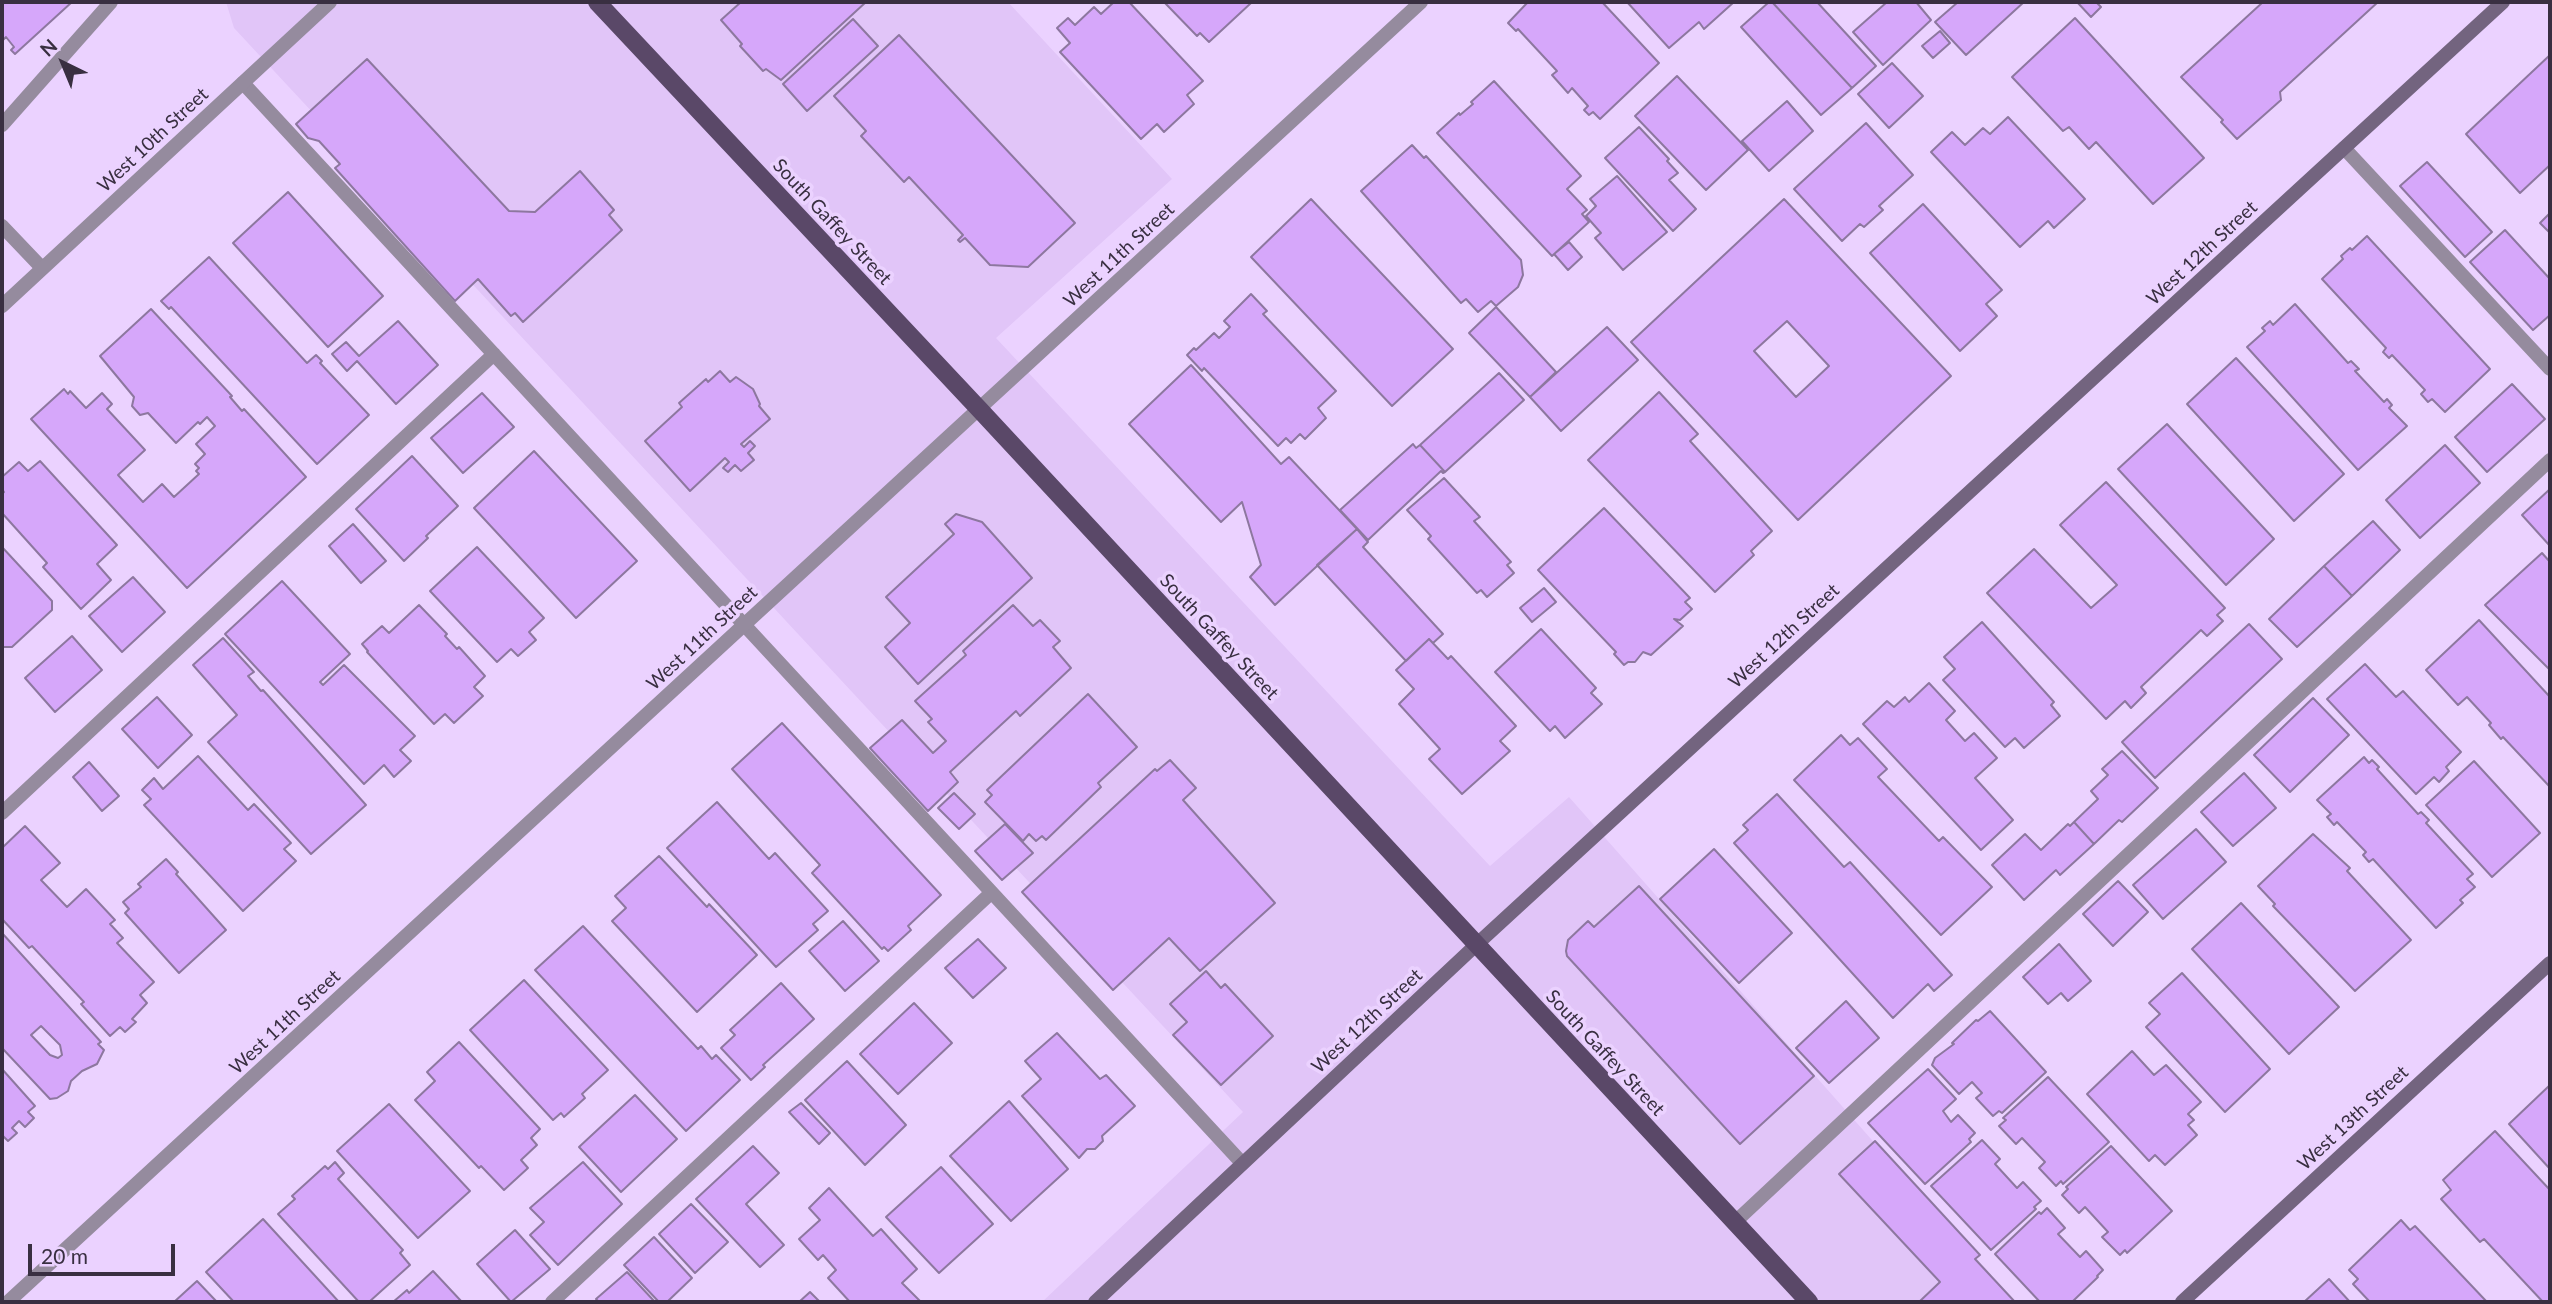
<!DOCTYPE html>
<html>
<head>
<meta charset="utf-8">
<style>
	body { margin:0 }
	#map { position:relative; width:2552px; height:1304px; overflow:hidden; background:#ebd2ff; font-family:Lato,sans-serif }
	canvas { display:block }
	.frame { position:absolute; inset:0; border:4px solid #392f41; pointer-events:none }
	.north { position:absolute; left:28px; top:28px; width:70px; height:70px; -webkit-text-stroke:5px #ebd2ff; paint-order:stroke; rotate:317deg; font-size:19px; font-weight:700; line-height:28px; text-align:center; color:#392f41 }
	.north::after { content:''; display:block; margin:auto; width:24px; height:32px; background:#392f41; clip-path:polygon(50% 0,100% 100%,50% 72%,0 100%) }
	.scale { position:absolute; left:28px; top:1244px; width:147px; height:32px; box-sizing:border-box; border:4px solid #392f41; border-top:0; padding-left:9px; font-size:21px; line-height:24px; white-space:nowrap; color:#392f41; -webkit-text-stroke:5px #ebd2ff; paint-order:stroke }
</style>
</head>
<body>
<div id="map">
<canvas width="2552" height="1304"></canvas>
<div class="frame"></div>
<div class="north">N</div>
<div class="scale">20 m</div>
</div>
<script>
const ctx = document.querySelector('canvas').getContext('2d');
ctx.lineJoin = 'round';
function fillPath(path, color) {
  ctx.fillStyle = color;
  ctx.fill(path, 'evenodd');
}
function trace(path, color, width, dash) {
  ctx.strokeStyle = color;
  ctx.lineWidth = width;
  ctx.lineCap = dash ? 'butt' : 'round';
  ctx.setLineDash(dash || []);
  ctx.stroke(path);
}
function write(font, color, halo, rows, align = 'center') {
  ctx.font = font + ' Lato,sans-serif';
  ctx.lineWidth = 7;
  ctx.setLineDash([]);
  ctx.textBaseline = 'middle';
  ctx.strokeStyle = halo;
  ctx.fillStyle = color;
  for (const [text, x, y, turn = 0] of rows) {
    ctx.save();
    ctx.translate(x, y);
    ctx.rotate((+turn || 0) * Math.PI / 180);
    ctx.textAlign = isNaN(turn) ? turn : align;
    if (halo) ctx.strokeText(text, 0, 0);
    ctx.fillText(text, 0, 0);
    ctx.restore();
  }
}
fillPath(new Path2D(`
	M226,2H1008L1172,179L996,338L1490,866L1569,797L2015,1302H1042L1243,1112L234,28Z`), '#e1c5f8');
const building = new Path2D(`
	M2,2H72L15,54L11,50L14,47L6,37L2,41Z
	M741,2H866L781,80L766,69L763,71L740,46L742,44L721,20Z
	M1114,2H1129L1203,81L1187,95L1194,104L1164,132L1157,124L1141,139L1060,52L1070,43L1057,28L1068,18L1075,25L1094,7L1101,14Z
	M1164,2H1250L1251,3L1209,42L1200,33L1197,36Z
	M1528,2H1602L1659,63L1600,119L1593,112L1589,115L1584,110L1588,106L1572,88L1568,93L1552,75L1557,71L1518,29L1516,31L1508,23Z
	M1627,2H1734L1704,29L1699,22L1669,48Z
	M1769,2H1772L1852,88L1821,115L1741,27Z
	M1772,2H1817L1876,66L1852,88Z
	M1887,2H1916L1931,20L1883,65L1853,32Z
	M1958,2H2024L1966,55L1935,22Z
	M2077,2H2096L2101,7L2091,17Z
	M2263,2H2378L2280,92L2281,100L2237,139L2221,122L2223,120L2181,77Z
	M2075,18L2204,158L2153,204L2096,142L2089,149L2069,127L2063,131L2012,77Z
	M853,19L878,46L807,111L783,84Z
	M1940,31L1950,43L1933,58L1922,46Z
	M899,35L1075,223L1028,267L990,265L965,238L960,242L958,240L963,235L909,177L904,182L861,136L866,131L834,96Z
	M2550,55V165L2520,193L2466,134Z
	M367,59L509,211L535,212L580,171L614,210L609,215L622,230L523,322L515,313L511,316L478,279L455,301L335,168L340,164L319,141L308,138L296,124Z
	M1892,63L1923,96L1889,128L1858,94Z
	M1677,76L1748,150L1706,190L1635,116Z
	M1494,81L1581,176L1567,189L1587,210L1582,214L1589,222L1552,256L1437,133L1459,113L1460,115L1473,104L1471,102Z
	M1787,101L1813,131L1769,171L1742,141Z
	M2008,117L2085,199L2054,228L2048,221L2020,247L1931,152L1952,132L1965,145L1983,128L1990,134Z
	M1866,123L1913,175L1879,206L1883,210L1864,227L1860,224L1842,241L1794,189Z
	M1639,127L1669,159L1667,161L1678,173L1669,180L1696,209L1673,231L1605,158Z
	M1412,145L1424,158L1426,156L1521,260L1523,275L1518,287L1496,306L1491,301L1478,312L1466,299L1461,303L1361,191Z
	M2427,162L2492,232L2465,257L2400,186Z
	M1617,176L1667,232L1623,270L1595,238L1601,233L1586,216L1596,206L1590,199Z
	M288,192L383,296L328,347L233,243Z
	M1311,199L1453,349L1392,406L1251,257Z
	M1784,199L1951,376L1798,520L1631,342ZM1787,321L1829,366L1796,397L1754,351Z
	M1923,204L2002,290L1986,304L1997,316L1960,351L1870,253Z
	M2550,213V233L2540,223Z
	M2505,230L2550,279V315L2533,330L2470,262Z
	M2367,236L2490,369L2445,412L2432,399L2428,402L2421,394L2425,390L2392,355L2389,358L2383,352L2386,348L2322,279L2343,259L2341,256L2350,248L2352,250Z
	M1569,242L1582,257L1568,270L1554,254Z
	M209,257L307,363L316,355L322,361L320,363L369,415L317,464L171,307L169,309L161,301Z
	M1251,294L1267,311L1263,314L1336,391L1318,408L1326,418L1305,439L1300,434L1291,443L1286,438L1278,446L1204,368L1202,371L1187,355L1194,348L1196,350L1214,333L1219,338L1230,327L1224,321Z
	M2295,304L2348,363L2351,361L2359,369L2355,371L2384,402L2387,399L2392,405L2389,408L2407,426L2358,470L2247,347L2265,331L2262,328L2270,321L2273,325Z
	M1496,307L1556,372L1530,397L1469,333Z
	M151,309L232,396L230,397L242,411L244,409L306,477L187,588L31,419L64,389L68,394L70,391L86,408L102,393L112,404L107,409L145,450L118,475L143,502L162,484L174,497L199,474L196,471L199,468L195,464L205,454L196,444L215,426L207,417L200,424L198,422L176,443L148,413L140,415L132,406L134,397L100,356Z
	M398,321L438,365L396,404L357,361L347,371L332,354L346,342L359,356Z
	M1607,327L1638,360L1561,431L1530,397Z
	M2236,358L2344,474L2294,521L2187,404Z
	M1191,365L1281,464L1289,457L1357,529L1275,605L1250,577L1261,565L1242,502L1221,522L1129,424Z
	M720,371L730,382L736,377L753,389L760,404L759,406L770,419L741,444L744,447L750,441L755,446L748,453L754,460L741,471L735,465L728,472L723,468L729,462L725,458L690,491L645,441L682,407L679,403L706,379L708,382Z
	M1499,373L1524,400L1445,472L1420,445Z
	M2512,384L2545,419L2487,472L2455,437Z
	M1659,392L1698,434L1690,441L1772,531L1751,551L1754,555L1715,592L1588,460Z
	M482,393L514,427L463,473L431,438Z
	M2167,424L2274,539L2226,585L2118,469Z
	M1413,444L1416,448L1420,445L1445,472L1443,473L1441,471L1368,540L1340,510Z
	M2445,445L2480,483L2420,538L2386,500Z
	M534,451L637,561L576,618L474,508Z
	M412,456L458,506L426,536L428,538L404,561L356,509Z
	M40,461L117,545L97,564L111,580L81,609L43,567L47,563L2,513V494L4,492L2,489V477L19,462L28,471Z
	M1444,478L1480,517L1474,521L1511,562L1507,565L1514,573L1487,597L1481,590L1477,593L1428,539L1431,536L1407,510Z
	M2106,482L2225,608L2217,615L2223,621L2207,636L2201,630L2141,687L2146,693L2131,708L2125,701L2106,719L1987,593L2034,549L2091,608L2117,585L2060,525Z
	M2550,489V546L2522,515Z
	M1604,508L1690,598L1685,602L1692,609L1680,620L1674,619L1683,626L1651,655L1643,652L1635,662H1628L1624,665L1614,654L1616,652L1538,570Z
	M956,514L982,522L1032,578L918,684L885,647L910,623L886,597L954,534L945,524Z
	M2373,521L2400,550L2352,596L2324,566Z
	M353,524L386,561L361,583L329,546Z
	M1357,529L1368,542L1363,547L1443,634L1433,643L1429,639L1406,661L1317,565Z
	M2,547L52,601V610L12,647H2Z
	M477,547L544,618L529,632L536,640L518,656L511,649L497,662L430,591Z
	M2542,553L2550,562V670L2485,605Z
	M2324,566L2352,596L2297,647L2269,619Z
	M133,577L165,612L122,652L89,616Z
	M282,581L350,654L320,682L323,685L344,665L415,736L400,750L411,761L394,777L384,765L364,784L225,634Z
	M1544,588L1556,602L1532,622L1520,608Z
	M419,605L447,634L445,636L457,649L459,647L485,676L474,687L483,696L454,723L445,714L434,724L367,652L368,651L362,644L382,626L389,633Z
	M1013,605L1033,626L1040,620L1060,641L1053,647L1071,668L1020,716L1016,711L950,772L958,782L928,811L870,748L902,720L933,753L946,741L928,722L932,719L915,701L966,655L963,651Z
	M2479,620L2550,697V787L2503,737L2501,739L2489,725L2491,723L2467,697L2458,705L2426,670Z
	M1982,622L2054,702L2051,705L2060,716L2024,748L2015,738L2005,747L1943,680L1955,669L1944,657Z
	M2249,624L2282,659L2155,778L2122,742Z
	M1541,629L1596,688L1591,693L1602,704L1565,738L1555,726L1550,731L1495,672Z
	M72,636L102,670L55,712L25,678Z
	M223,638L254,672L248,676L261,691L263,690L366,805L311,854L208,742L237,715L193,665Z
	M1429,639L1448,659L1451,656L1516,726L1500,741L1510,751L1462,794L1429,759L1440,749L1399,704L1414,689L1396,670Z
	M2365,664L2396,697L2403,691L2461,752L2446,767L2449,771L2439,782L2434,777L2416,794L2327,699Z
	M1929,683L1955,711L1946,720L1965,741L1974,733L1997,758L1975,778L2013,820L1981,850L1863,724L1887,701L1894,707L1905,697L1909,702Z
	M1088,694L1137,747L1098,783L1101,787L1046,840L1042,836L1036,841L1029,834L1023,841L985,802L992,795L987,790Z
	M157,697L192,735L158,768L122,729Z
	M2313,698L2349,735L2290,792L2254,755Z
	M782,723L941,895L908,926L911,930L888,951L884,947L882,949L812,873L820,865L732,769Z
	M1841,735L1850,745L1858,738L1887,769L1878,777L1939,841L1943,837L1992,887L1941,935L1794,780Z
	M2122,751L2158,788L2122,822L2119,820L2094,844L2074,822L2098,799L2091,791L2108,775L2102,769Z
	M198,756L248,810L254,804L291,843L284,849L296,861L243,911L144,805L151,799L142,790L154,778L163,789Z
	M2364,757L2369,763L2372,760L2379,767L2377,769L2418,814L2421,812L2429,820L2426,823L2473,874L2467,879L2475,887L2460,900L2463,903L2436,928L2373,859L2369,862L2363,855L2366,852L2337,822L2334,825L2327,817L2331,814L2317,800Z
	M1170,760L1196,788L1183,800L1275,903L1200,971L1169,938L1113,990L1022,892L1155,769L1157,771Z
	M2474,761L2540,833L2492,877L2426,805Z
	M89,762L119,796L102,811L73,777Z
	M2244,773L2276,808L2233,846L2201,812Z
	M954,793L975,814L959,829L938,808Z
	M1777,794L1844,867L1850,862L1952,975L1934,991L1928,984L1893,1018L1734,843L1748,830L1743,825Z
	M717,802L769,859L775,853L828,911L813,924L818,930L776,967L667,848Z
	M2074,822L2094,844L2060,875L2056,870L2024,900L1992,865L2025,834L2041,850L2068,824L2070,826Z
	M1005,824L1033,853L1002,880L975,851Z
	M25,826L60,863L41,880L67,907L86,889L115,920L110,924L123,938L117,943L154,982L140,995L147,1003L132,1019L136,1022L125,1032L120,1027L110,1036L81,1004L84,1002L32,946L29,948L2,919V848Z
	M2196,829L2226,862L2163,919L2133,885Z
	M2313,834L2350,868L2347,871L2411,940L2355,991L2273,906L2275,904L2258,886Z
	M1714,849L1792,933L1739,983L1660,899Z
	M659,856L707,907L709,904L757,955L697,1012L612,921L626,908L615,896Z
	M166,859L178,872L176,874L226,930L179,973L125,913L129,909L123,902L141,887L138,884Z
	M2118,881L2148,912L2113,946L2083,914Z
	M1639,886L1814,1076L1740,1144L1567,956L1566,951L1568,940L1588,921L1594,927Z
	M2241,903L2339,1007L2289,1054L2192,949Z
	M843,921L879,961L845,991L809,951Z
	M583,926L698,1049L701,1046L712,1059L716,1055L740,1080L686,1131L535,970Z
	M2,933L101,1042L98,1044L104,1050L97,1064L82,1071L71,1081L68,1091L57,1098L50,1099L2,1048ZM41,1026L60,1045L62,1055L58,1058L50,1055L31,1035Z
	M978,939L1006,968L973,998L945,968Z
	M2059,944L2091,981L2068,1001L2061,993L2048,1004L2023,977Z
	M1206,971L1221,988L1225,984L1273,1036L1221,1085L1173,1035L1187,1022L1170,1004Z
	M2182,973L2270,1069L2225,1112L2146,1027L2160,1014L2149,1003Z
	M524,980L608,1070L582,1094L585,1098L564,1117L561,1113L553,1120L470,1030Z
	M781,983L814,1019L763,1065L765,1067L751,1080L721,1048L735,1035L730,1030Z
	M1846,1001L1879,1038L1829,1083L1796,1048Z
	M914,1003L952,1043L898,1094L860,1054Z
	M1990,1011L2046,1072L2002,1113L1999,1111L1993,1116L1976,1098L1982,1093L1972,1082L1959,1094L1932,1065L1935,1058L1954,1044L1952,1043L1976,1020L1978,1021Z
	M1057,1033L1100,1079L1106,1075L1135,1106L1102,1136L1103,1141L1095,1149H1087L1079,1158L1022,1096L1041,1079L1025,1061Z
	M459,1042L540,1129L531,1138L537,1145L521,1160L528,1168L504,1190L481,1166L479,1168L415,1100L435,1081L427,1072Z
	M2132,1051L2154,1075L2166,1065L2201,1102L2188,1114L2194,1120L2188,1125L2197,1135L2165,1165L2155,1155L2149,1161L2087,1094Z
	M847,1061L906,1125L865,1165L805,1100Z
	M2,1069L35,1106L28,1112L34,1118L25,1127L19,1121L12,1128L17,1133L8,1141L3,1136L2,1137Z
	M1928,1069L1956,1099L1943,1111L1951,1122L1958,1115L1975,1133L1969,1139L1971,1142L1925,1184L1868,1123Z
	M2048,1077L2109,1142L2063,1184L2061,1181L2056,1186L2039,1168L2045,1162L2022,1138L2016,1144L1999,1126L2006,1120L2003,1118Z
	M2550,1085V1169L2509,1124Z
	M635,1095L677,1139L621,1192L579,1147Z
	M1009,1101L1068,1169L1011,1221L950,1156Z
	M801,1103L830,1133L819,1144L789,1112Z
	M389,1104L470,1191L418,1238L337,1151Z
	M2495,1131L2550,1190V1302H2543L2484,1239L2480,1242L2441,1199L2451,1190L2443,1180Z
	M1982,1140L2000,1159L1995,1164L2017,1188L2023,1182L2041,1201L2034,1207L2036,1209L1991,1250L1931,1186Z
	M1875,1141L1980,1255L1975,1259L2015,1302H1919L1940,1282L1839,1174Z
	M753,1146L779,1173L746,1204L784,1245L760,1267L696,1199Z
	M2111,1146L2172,1211L2127,1253L2125,1250L2120,1255L2102,1237L2108,1232L2085,1207L2079,1213L2062,1195L2068,1189L2066,1187Z
	M335,1162L344,1173L338,1179L403,1250L400,1253L410,1265L369,1302H359L278,1214L295,1199L292,1196L325,1166L328,1169Z
	M583,1162L622,1204L558,1265L530,1235L544,1222L530,1208Z
	M941,1167L993,1224L939,1273L886,1217Z
	M829,1188L873,1236L881,1229L917,1269L902,1283L921,1302H850L828,1278L836,1270L823,1255L818,1260L799,1239L820,1220L809,1208Z
	M691,1204L728,1242L695,1273L659,1234Z
	M2047,1208L2065,1228L2058,1234L2080,1257L2086,1251L2103,1270L2097,1276L2098,1277L2072,1302H2040L1995,1254L2039,1212L2041,1214Z
	M263,1219L339,1302H234L206,1272Z
	M2401,1220L2410,1230L2415,1226L2487,1302H2370L2353,1284L2358,1279L2349,1270Z
	M515,1230L550,1269L511,1302L477,1264Z
	M654,1237L692,1278L667,1302H659L624,1265Z
	M433,1271L462,1302H393L407,1290L409,1293Z
	M627,1272L655,1302H599L596,1299Z
	M2329,1279L2350,1302H2304Z
	M197,1281L217,1302H174Z
	M810,1292L820,1302H799Z`);
fillPath(building, '#d6a7fa');
trace(building, '#8d779f', 2);
trace(new Path2D(`
	M243,83L1242,1163
	M2,125L111,2
	M2344,148L2550,369
	M2,226L42,268
	M2,813L494,354
	M1734,1223L2550,460
	M552,1302L991,893`), '#958b9e', 14);
trace(new Path2D(`
	M2,306L330,2
	M8,1302L1421,2`), '#958b9e', 14);
trace(new Path2D(`
	M1095,1302L1476,945L2503,2
	M2182,1302L2550,963`), '#73647f', 14);
trace(new Path2D(`
	M597,2L980,410L1809,1302`), '#5a4868', 18);
write('19px', '#392f41', '#ebd2ff', [
	["West 10th Street",153,140,-43],
	["South Gaffey Street",832,222,47],
	["West 12th Street",2202,253,-43],
	["West 11th Street",1119,255,-43],
	["West 12th Street",1784,636,-43],
	["South Gaffey Street",1219,637,47],
	["West 11th Street",702,638,-43],
	["West 12th Street",1367,1021,-43],
	["West 11th Street",285,1022,-43],
	["South Gaffey Street",1605,1053,47],
	["West 13th Street",2353,1118,-43]
]);
</script>
</body>
</html>
